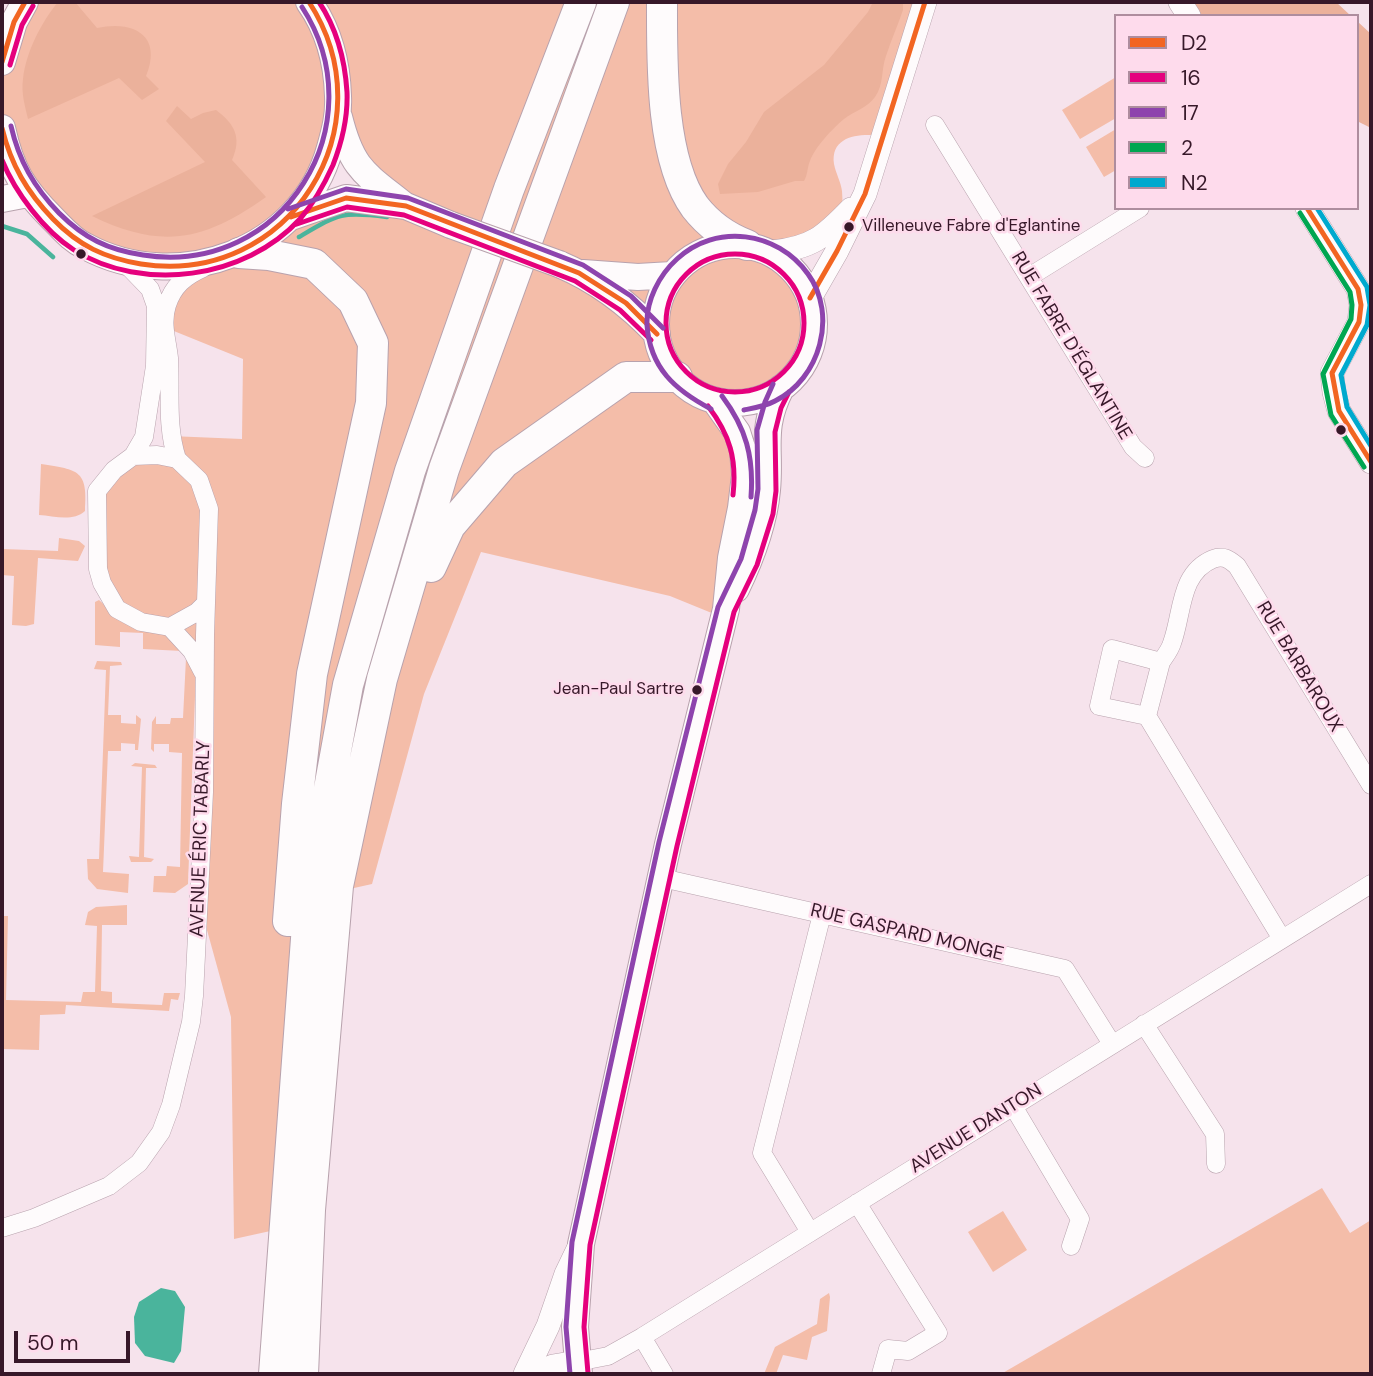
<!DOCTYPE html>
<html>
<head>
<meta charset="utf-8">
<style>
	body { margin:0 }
	#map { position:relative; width:1373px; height:1376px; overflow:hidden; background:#f6e3ec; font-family:"DM Sans",sans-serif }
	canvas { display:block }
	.frame { position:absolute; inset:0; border:4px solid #371829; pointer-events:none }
	.legend { position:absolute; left:1114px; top:14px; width:245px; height:196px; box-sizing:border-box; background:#fedbec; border:2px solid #ae8d9e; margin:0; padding:9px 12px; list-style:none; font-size:21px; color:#371829 }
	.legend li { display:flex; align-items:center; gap:14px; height:35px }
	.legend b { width:35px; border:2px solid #ae8d9e }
	.scale { position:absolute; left:14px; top:1331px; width:116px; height:32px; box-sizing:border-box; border:4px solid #371829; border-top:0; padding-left:9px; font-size:21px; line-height:24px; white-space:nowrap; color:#371829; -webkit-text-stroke:5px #fedbec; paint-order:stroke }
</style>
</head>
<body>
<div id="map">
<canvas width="1373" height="1376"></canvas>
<div class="frame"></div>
<ul class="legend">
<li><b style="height:9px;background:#f26522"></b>D2</li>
<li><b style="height:9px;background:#e5007d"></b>16</li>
<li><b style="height:9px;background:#8e44ad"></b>17</li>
<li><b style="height:9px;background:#00a651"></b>2</li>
<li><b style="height:9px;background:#00a9ce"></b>N2</li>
</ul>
<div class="scale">50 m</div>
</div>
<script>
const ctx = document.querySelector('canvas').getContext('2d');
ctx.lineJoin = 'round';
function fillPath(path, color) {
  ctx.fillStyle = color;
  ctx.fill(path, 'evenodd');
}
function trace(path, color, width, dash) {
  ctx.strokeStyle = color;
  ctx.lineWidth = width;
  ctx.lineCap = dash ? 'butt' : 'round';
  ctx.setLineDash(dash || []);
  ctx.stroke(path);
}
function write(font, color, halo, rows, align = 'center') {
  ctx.font = font + ' "DM Sans",sans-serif';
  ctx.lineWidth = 5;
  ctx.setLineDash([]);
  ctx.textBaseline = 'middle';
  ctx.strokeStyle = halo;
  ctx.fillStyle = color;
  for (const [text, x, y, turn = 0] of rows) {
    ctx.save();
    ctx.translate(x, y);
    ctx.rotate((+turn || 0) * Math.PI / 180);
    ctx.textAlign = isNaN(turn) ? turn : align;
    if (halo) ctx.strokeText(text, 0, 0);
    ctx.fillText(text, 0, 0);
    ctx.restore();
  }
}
fillPath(new Path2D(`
	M25,2H921L882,136C861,133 830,135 834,164C836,174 841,182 842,191C843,201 842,210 840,220L773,253C781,261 793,269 801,279C808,289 811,302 813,314C822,366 776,404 728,402L737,432L724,618L670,596L481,552L424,694L372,884L309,898L284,1228L234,1239L231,1017L199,901L206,676L170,628L141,622L102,583L97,491L133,456L177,459L170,436L242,439L243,359L164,327L187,275L161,268L69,235L2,128V62ZM346,144L404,206L292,216Z
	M1116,77V118L1080,139L1062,110Z
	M1116,129V170L1104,177L1086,147Z
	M41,464C79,470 88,470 85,511C73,522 54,516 39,515Z
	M59,538L79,541L85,546L78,561L38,558L34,624L26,626L12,625L14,576L2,575V549L58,551Z
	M99,600C109,608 115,619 128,625C141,630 155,627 167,631C183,637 192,655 196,670L188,884L175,893L153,892L154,876H166L167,866L180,867L182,753L169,752V744H154V752L151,749L152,722L156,716V724H170L171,718H183L186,658L182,651L143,649V633L120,632V647L95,645V602Z
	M97,661L121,662L122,665L110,666L108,715H121V723L136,724V715L141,719L138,750H135V744L121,743V751H108L103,872L129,874L128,893L97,889L88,879L87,859H99L106,670L94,669Z
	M135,763L155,765L157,768H146L144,857L154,859L151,862H131L129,856L139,857L142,767L131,766Z
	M127,905V925H102L101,991L112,992V1003L162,1005L164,993H180L178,1000L171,999L169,1011L66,1005L65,1014L40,1015L39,1050L3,1049L2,916H8L6,1000L81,1002L83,992H95L97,926L85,925L88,912L96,907Z
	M1322,1188L1350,1233L1371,1220V1374H1001Z
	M1003,1211L1027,1250L993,1272L968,1232Z
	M829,1293L830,1297L827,1331L812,1337L807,1360L783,1355L776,1374H764L775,1347L817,1324L820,1299Z`), '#f4bda9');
fillPath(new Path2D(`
	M58,2H75L97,28C133,20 163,35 146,76L159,89L142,100L119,78L28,119C25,106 21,93 23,79C26,52 41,23 58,2Z
	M873,2H903V10C898,25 891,40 886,56C881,69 884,85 875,97C867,108 854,111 844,119C833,128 815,147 810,161C807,168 808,174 804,181H795L758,192L720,194L718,184L728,164L746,142L764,112L824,65L868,12Z
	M1180,2H1336L1351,16H1188Z
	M1357,21L1371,34V128L1357,121Z
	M177,106L191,119L203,113L216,110C235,124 242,138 232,160L266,197C204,241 162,250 92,216L205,162L166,121Z`), '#ebb19b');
fillPath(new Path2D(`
	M161,1288L175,1291L185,1307L181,1351L174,1363L145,1356L135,1343L134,1317L139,1302Z`), '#4ab49c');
trace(new Path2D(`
	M2,226L27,234L53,257
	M299,237C338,214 341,211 387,217`), '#4ab49c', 4.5);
const minor = new Path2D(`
	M935,125L1133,447L1145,458
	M123,261L150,289L156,306L155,366L144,437L133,456
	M1029,277L1140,208
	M177,459C166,425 171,393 169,358C167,340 161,323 167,305C173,286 185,276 203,268
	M170,627L192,651L203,672
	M1161,662C1165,656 1170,650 1172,643C1183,613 1179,573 1213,559C1223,555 1229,559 1237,566L1371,785
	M1147,716L1099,706L1112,649L1161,662L1147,716L1282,939
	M662,878L1065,969L1112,1044
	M1144,1024L1215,1134L1216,1164
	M1013,1106L1080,1219L1071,1246
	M857,1203L938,1333L908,1351L888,1349L881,1374
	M2,1228L34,1218L109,1186L139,1163L161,1132L171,1105L191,1022L194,996L204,792L205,635L206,603L209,509L199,480L177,459L157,455L133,456L114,470L97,491L98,569L102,583L117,609L141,622L170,627L197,612L206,603
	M810,1232L762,1153L822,914
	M642,1337L664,1374
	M577,1362L608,1356L642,1337L1371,884`);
const tertiary = new Path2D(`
	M1180,2L1189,16
	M1307,208L1358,289L1361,305L1359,322L1332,373L1334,392L1339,411L1371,462
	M772,252C812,248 824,237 851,209
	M810,298L837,251L865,194L925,2
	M525,1374L548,1326L566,1274L579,1247
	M539,1374L553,1366L577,1362`);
const secondary = new Path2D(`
	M2,62L14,22L25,2
	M339,117C352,169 364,173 404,205
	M2,128C11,170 23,189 53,219C63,229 72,240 85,246C177,296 302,251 330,148C335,130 339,115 338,96C337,62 329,30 309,2
	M2,199L28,194
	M291,217L346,198L406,206L451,225
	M656 324a79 79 0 1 1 158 0a79 79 0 1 1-158 0Z
	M559,264C597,280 629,304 657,334
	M583,273L638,277L672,275
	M736,589C751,558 764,524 767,490C771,448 760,429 781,388
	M579,1374L575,1327L581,1244L668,844L726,609L731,558L741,508L745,475L743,451L737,432L715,401`);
const trunk = new Path2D(`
	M662,2C662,60 660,159 695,207C709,225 726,237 747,245
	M239,253L269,255L314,264L353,301L373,343L371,403L312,674L297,804L288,921
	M431,567L450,526L504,463L626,377H677
	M274,1374L309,898L348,685L410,471L509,189L581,2
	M303,1374L310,1210L338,886L382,679L444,469L614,2`);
trace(minor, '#b8a2ad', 19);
trace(tertiary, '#b8a2ad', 24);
trace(secondary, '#b8a2ad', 28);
trace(trunk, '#b8a2ad', 32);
trace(minor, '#fefbfc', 18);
trace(tertiary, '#fefbfc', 23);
trace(secondary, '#fefbfc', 26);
trace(trunk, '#fefbfc', 30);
const secondaryBridge = new Path2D(`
	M451,225L559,264`);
trace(secondaryBridge, '#b8a2ad', 28, []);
trace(secondaryBridge, '#fefbfc', 26);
trace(new Path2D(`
	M2,62L14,22L25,2
	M2,128C11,165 27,192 53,219C79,246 105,258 141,264C289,287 390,126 309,2
	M1307,208L1358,289L1361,305L1359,322L1332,373L1339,411L1371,462
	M291,217L346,198L406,206L579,273L626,303L657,334
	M810,298L837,251L865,194L925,2`), '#f26522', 5);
trace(new Path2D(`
	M10,65L22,25L33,6
	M2,160C15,192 44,231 74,250C143,293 245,279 300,219C314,203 324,185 333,165C342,142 348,118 347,92C345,60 337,29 319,2
	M294,225L347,207L404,215L575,281L620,310L651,340
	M666 323a69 69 0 1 1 138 0a69 69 0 1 1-138 0Z
	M708,406C730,435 737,459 733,495
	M588,1373L584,1327L590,1245L677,846L734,612L757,565L773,514L776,491L775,432L781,408L789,392`), '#e5007d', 5);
trace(new Path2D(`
	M11,126C19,161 34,187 59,213C84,238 108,250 143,255C283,277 378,124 302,7
	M288,209L346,189L408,198L583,265L631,296L663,328
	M722,396C746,428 754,457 751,497
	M711,409C675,390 650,368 647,325C646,301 659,275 677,259C716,223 777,231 808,274C838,315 820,379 775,401C766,406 754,408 744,410
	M570,1374L566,1327L572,1242L659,842L718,607L741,559L755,510L758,489L757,430L765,402L773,384`), '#8e44ad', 5);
trace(new Path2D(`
	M1300,213L1350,292L1352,305L1351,319L1323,374L1331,415L1364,467`), '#00a651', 5);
trace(new Path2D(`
	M1317,208L1367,287L1370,305L1367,325L1341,375L1347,407L1371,446`), '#00a9ce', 5);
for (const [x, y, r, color] of [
	[849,227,6,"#371829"],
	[81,254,6,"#371829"],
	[1341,430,6,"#371829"],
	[697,690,6,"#371829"]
]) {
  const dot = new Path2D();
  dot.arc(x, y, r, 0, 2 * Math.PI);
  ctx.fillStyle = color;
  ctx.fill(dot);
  trace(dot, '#fedbec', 2.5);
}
write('17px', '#371829', '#fedbec', [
	["Villeneuve Fabre d'Eglantine",862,227],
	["Jean-Paul Sartre",684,690,"right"]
], 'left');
write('19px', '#371829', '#fedbec', [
	["RUE FABRE D'ÉGLANTINE",1071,346,59],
	["RUE BARBAROUX",1299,667,59],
	["AVENUE ÉRIC TABARLY",201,839,-88],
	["RUE GASPARD MONGE",907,933,13],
	["AVENUE DANTON",976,1129,-32]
]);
</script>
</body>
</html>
